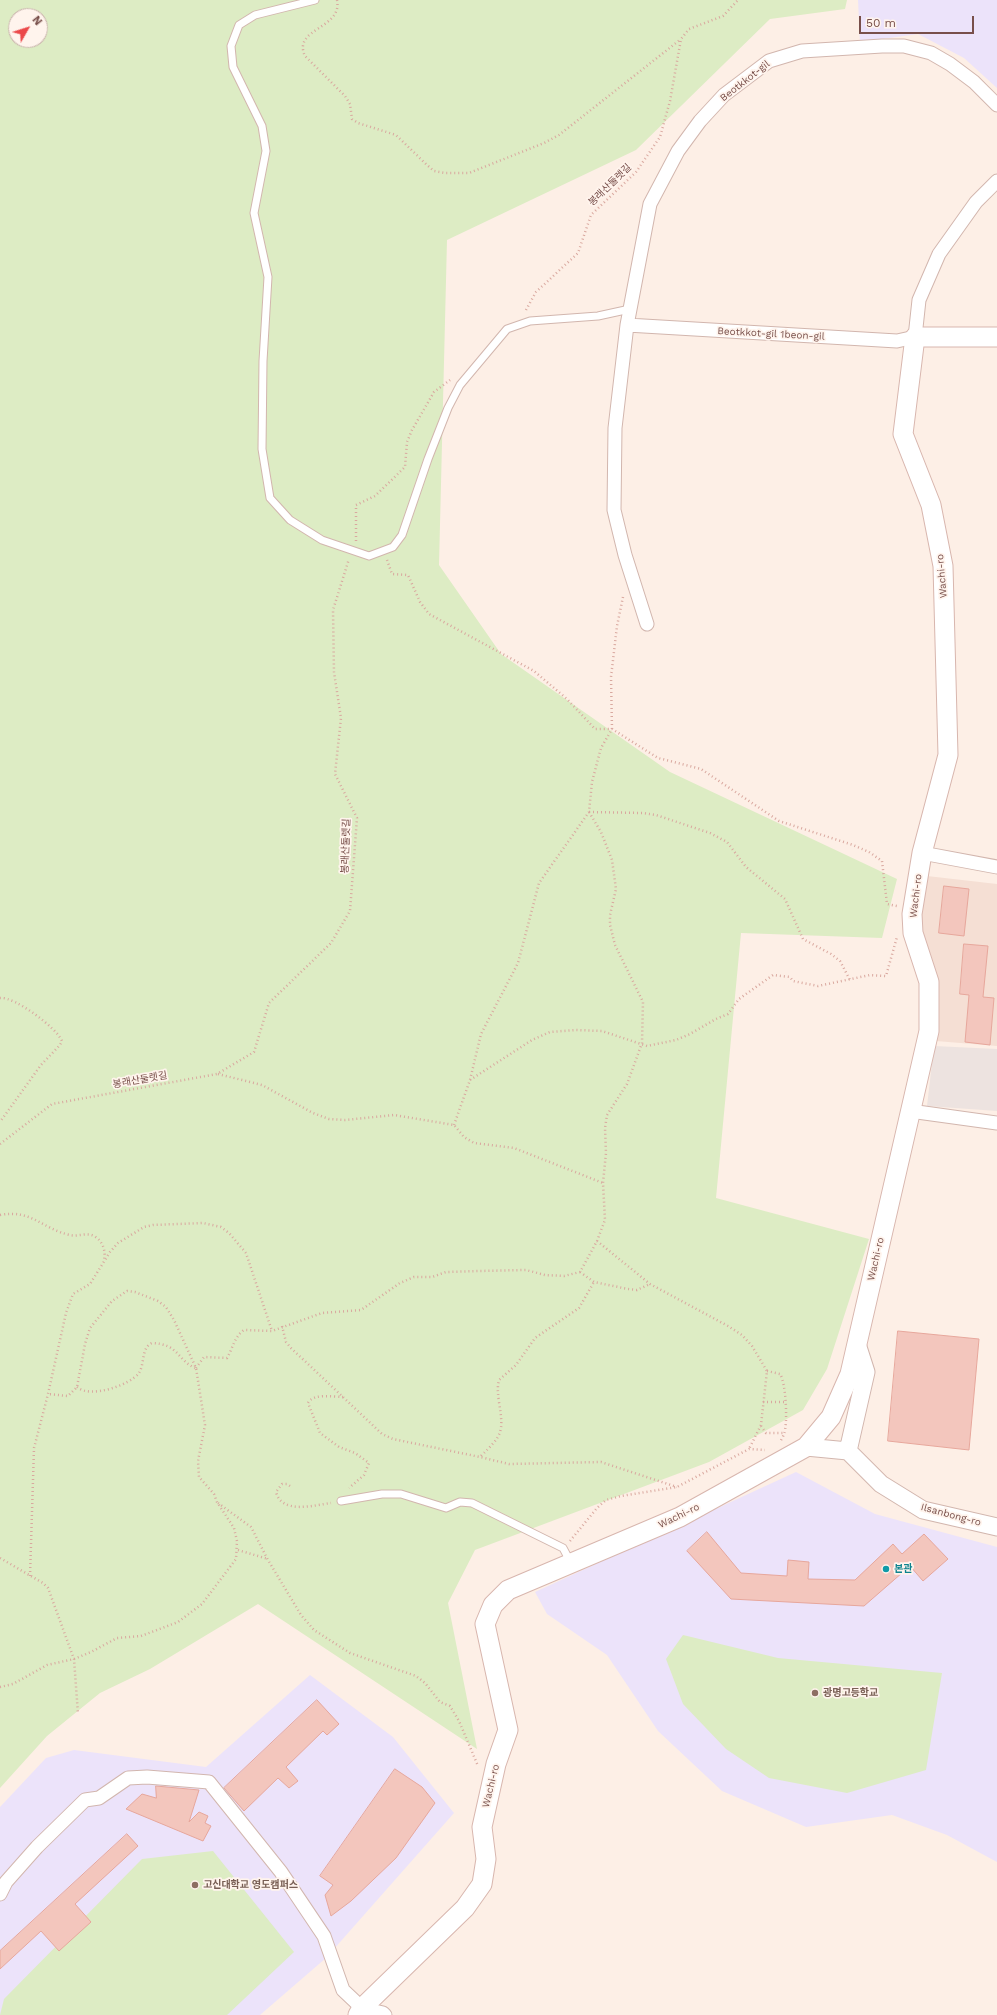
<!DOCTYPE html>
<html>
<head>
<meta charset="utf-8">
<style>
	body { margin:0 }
	#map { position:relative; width:997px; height:2015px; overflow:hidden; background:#fdefe6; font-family:"Work Sans",sans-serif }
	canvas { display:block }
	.north { position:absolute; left:8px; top:8px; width:40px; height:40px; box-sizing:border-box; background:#fff4ed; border:1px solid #c9b2ac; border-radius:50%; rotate:51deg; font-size:11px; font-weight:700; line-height:16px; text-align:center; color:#784f4a }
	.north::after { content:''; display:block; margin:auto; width:14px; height:18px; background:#eb4849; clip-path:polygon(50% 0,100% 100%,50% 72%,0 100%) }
	.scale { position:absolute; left:859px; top:16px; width:115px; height:18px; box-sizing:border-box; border:2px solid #784f4a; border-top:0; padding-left:5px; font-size:12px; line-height:14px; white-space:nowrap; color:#784f4a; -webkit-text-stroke:3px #fff4ed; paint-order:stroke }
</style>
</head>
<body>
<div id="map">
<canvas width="997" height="2015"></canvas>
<div class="north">N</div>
<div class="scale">50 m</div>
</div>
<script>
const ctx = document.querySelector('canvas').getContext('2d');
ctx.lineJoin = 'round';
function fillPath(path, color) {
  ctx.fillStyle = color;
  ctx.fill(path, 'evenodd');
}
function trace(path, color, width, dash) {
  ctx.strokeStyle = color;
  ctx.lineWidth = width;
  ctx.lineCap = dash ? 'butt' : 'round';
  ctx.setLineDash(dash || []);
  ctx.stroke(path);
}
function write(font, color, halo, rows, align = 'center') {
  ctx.font = font + ' "Work Sans","Noto Sans KR",sans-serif';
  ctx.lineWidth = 3.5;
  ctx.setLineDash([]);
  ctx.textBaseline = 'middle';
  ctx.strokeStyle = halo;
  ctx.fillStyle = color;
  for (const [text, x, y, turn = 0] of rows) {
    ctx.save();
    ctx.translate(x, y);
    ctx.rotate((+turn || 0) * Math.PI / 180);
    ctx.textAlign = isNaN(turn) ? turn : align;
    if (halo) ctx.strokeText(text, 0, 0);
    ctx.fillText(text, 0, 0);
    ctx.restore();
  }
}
fillPath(new Path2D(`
	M927,876L997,884V1046L936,1041L921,940L922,901Z`), '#f5dfd4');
fillPath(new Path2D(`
	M934,1046L997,1049V1111L927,1106Z`), '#ede3e0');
fillPath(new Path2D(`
	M858,0H997V88L964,58L918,34L860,42Z
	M796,1472L875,1514L997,1547V1862L947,1835L892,1815L806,1827L722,1791L658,1731L607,1655L547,1614L535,1592Z
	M310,1675L393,1737L454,1813L326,1958L260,2015H0V1807L46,1758L74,1750L206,1767Z`), '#ece3fa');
fillPath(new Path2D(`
	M0,0H847L845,9L770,19L636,150L447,240L439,565L501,654L670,772L897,879L882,938L741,933L716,1198L869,1239L827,1369L803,1410L709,1462L475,1550L448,1603L477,1749L258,1604L150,1669L100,1693L47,1736L0,1788ZM16,16H40V40H16Z
	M683,1635L778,1658L942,1673L926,1770L847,1793L769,1778L726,1749L683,1704L666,1659Z
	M213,1851L294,1952L227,2015H0L4,1999L142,1859Z`), '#ddecc4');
const building = new Path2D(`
	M944,886L969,889L964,936L939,933Z
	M964,944L988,946L983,997L994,998L990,1045L965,1042L969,995L960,994Z
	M898,1331L979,1339L969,1450L888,1441Z
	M707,1532L741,1573L787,1576L788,1560L809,1562L808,1579L855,1580L893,1544L902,1554L924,1534L948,1559L923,1581L910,1566L864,1606L731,1599L687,1551Z
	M317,1700L339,1724L327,1735L323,1731L286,1767L298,1781L289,1788L278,1778L244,1811L224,1788Z
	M395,1769L422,1787L435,1803L396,1858L351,1901L331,1916L325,1895L333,1885L320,1876Z
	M156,1786L199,1790L189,1822L199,1812L208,1816L205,1823L211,1826L203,1841L126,1809L142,1794L156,1798Z
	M127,1834L138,1846L75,1904L91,1922L59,1951L41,1931L0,1969V1951Z`);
fillPath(building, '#f3c6bd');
trace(building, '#e7a79c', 1);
const service = new Path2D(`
	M315,0L255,15L239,25L231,46L233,67L262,126L266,151L254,213L268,277L263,361L262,449L270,498L290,520L322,540L369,556L393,547L402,535L428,459L448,408L460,385L507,329L530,321L598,316L630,309
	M341,1501L382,1494H401L446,1508L460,1502L472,1503L563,1548L571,1563`);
const minor = new Path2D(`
	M627,325L897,341L915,337L919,300L939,254L976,202L997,181
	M647,624L625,555L614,510L615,428L627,325L650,204L678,151L700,121L724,95L769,61L802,51L882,46H904L931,53L950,64L974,82L997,105
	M922,853L997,867
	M910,1111L997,1123
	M0,1894L6,1882L37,1847L85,1800L99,1798L128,1778L147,1777L209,1782L281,1872L324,1936L343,1990L362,2008L383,2013L385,2015`);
const tertiary = new Path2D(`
	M806,1447L848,1451L881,1484L923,1510L997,1527
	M848,1451L866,1372L857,1344`);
const secondary = new Path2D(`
	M358,2015L362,2008L465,1908L482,1884L486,1859L482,1827L496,1764L508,1730L485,1624L493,1605L508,1590L680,1517L806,1447L831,1417L850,1374L929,1031V982L913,933L912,914L922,853L948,755L943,566L931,505L903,434L915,337H997`);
trace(service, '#d2b6ae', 9);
trace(minor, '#d2b6ae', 15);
trace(tertiary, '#d2b6ae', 19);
trace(secondary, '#d8b6ae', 21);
trace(new Path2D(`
	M337,0C343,29 292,28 305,56L345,96L350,104L352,119L358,123L396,135L427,165L434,171L445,173H469L544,143L559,135L681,39
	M526,310L536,292L578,253L591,215L636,172L660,137L670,101L681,39L689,29L723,16L738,0
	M356,541V505L375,496L405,467L407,442L412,430L434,392L450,380
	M387,560L392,574L408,575L420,602L429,614L534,671L567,699L595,729H612L658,758L701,769L779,821L853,845L869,852L882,861L887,904L897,906
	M589,812L643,813L656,815L710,833L727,842L746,867L785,899L803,939L831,954L840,961L850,980
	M0,998C14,996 57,1028 62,1041L60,1045L41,1065L0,1122
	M218,1074L262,1085L313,1113L329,1119L345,1120L394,1115L454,1125L464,1137L474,1143L514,1148L603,1183
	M470,1080L532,1040L550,1032L576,1030L602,1031L647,1046L676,1040L690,1034L716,1019L728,1014L739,999L773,975L790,977L793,981L818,986L870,975L886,976L897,937
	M454,1125L470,1080L481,1034L518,963L539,883L589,812L592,782L601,748L612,729L611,677L617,626L623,597
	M0,1144L52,1104L217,1074L254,1052L269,1003L331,943L350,911L357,818L335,774L341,718L334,672L333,610L349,559
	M0,1215C32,1209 42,1229 70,1235C78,1237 87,1232 94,1236C103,1241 106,1251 104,1260
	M597,1241L650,1284L728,1326L742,1335L752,1346L767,1371L761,1425L749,1449
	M580,1272L594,1282L628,1289L637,1290L650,1284
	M282,1326L286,1342L291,1348L382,1434L393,1439L480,1457L509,1464L601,1462L677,1487
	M196,1368L204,1357L227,1358C233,1348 234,1337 244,1330L272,1331L322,1313L361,1310L400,1283L414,1277H432L446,1272L479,1271L526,1270L545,1275L564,1276L580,1272L597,1241L605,1220L603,1183L606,1153L605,1128L607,1115L627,1084L642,1043L643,1002L615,945L610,925V915L616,889L612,860L601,832L589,812
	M767,1371L780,1374C786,1382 788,1424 784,1434C783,1437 781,1440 780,1442
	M77,1387C90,1399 130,1385 139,1373C145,1363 141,1348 152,1343C179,1344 177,1360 195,1368
	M343,1397C333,1397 313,1393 308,1403L320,1433L339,1447L355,1453L369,1463L364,1475L349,1488
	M763,1402H785
	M761,1426L766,1433H785
	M481,1456C502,1435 504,1433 499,1402C498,1394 497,1388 499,1380L516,1365L535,1338L579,1308L594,1282
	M290,1486L287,1484H282L276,1492C282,1515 315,1505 331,1503
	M218,1503L251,1527L268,1560L301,1615L314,1630L350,1653L416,1676L425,1683L440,1702L450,1706L459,1721L478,1766
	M570,1541L597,1508L606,1500L621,1496L677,1487L749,1449L765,1450
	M238,1550L268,1559
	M0,1558L43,1583L48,1588L74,1659L78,1714
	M30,1576L34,1448L48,1394L66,1313L73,1294L90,1284L110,1252L118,1243L144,1227L153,1225L203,1223L221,1227L229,1233L246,1253L272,1331
	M0,1687L13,1684L47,1665L74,1659L91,1652L117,1638L141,1636L178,1622L202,1604L236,1559L237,1541L234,1528L217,1502L214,1494L199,1477L198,1461L205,1425L196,1368L174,1320L166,1307L158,1301L135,1292L127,1291L112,1301L90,1328L85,1344L77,1387L68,1396L48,1394`), '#d9a89f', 2.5, [1, 3]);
trace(service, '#fff', 7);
trace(minor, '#fff', 13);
trace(tertiary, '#fff', 17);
trace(secondary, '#fff', 19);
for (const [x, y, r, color] of [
	[886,1569,4,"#0f9aa8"],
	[815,1693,4,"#8d6e63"],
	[195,1885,4,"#8d6e63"]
]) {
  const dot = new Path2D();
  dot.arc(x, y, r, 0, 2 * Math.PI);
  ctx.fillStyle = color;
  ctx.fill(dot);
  trace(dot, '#fff4ed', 1.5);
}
write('10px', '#784f4a', '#fff4ed', [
	["Beotkkot-gil",745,81,-38],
	["봉래산둘렛길",610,185,-44],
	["Beotkkot-gil 1beon-gil",771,334,3],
	["Wachi-ro",942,576,-95],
	["봉래산둘렛길",346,846,-88],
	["Wachi-ro",916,896,-83],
	["봉래산둘렛길",140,1080,-10],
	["Wachi-ro",876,1259,-77],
	["Ilsanbong-ro",951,1515,15],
	["Wachi-ro",679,1516,-26],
	["Wachi-ro",491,1786,-76]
]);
write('bold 10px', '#0d838f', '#fff4ed', [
	["본관",894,1569]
], 'left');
write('bold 10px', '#785e54', '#fff4ed', [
	["광명고등학교",823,1693],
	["고신대학교 영도캠퍼스",203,1885]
], 'left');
</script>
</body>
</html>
